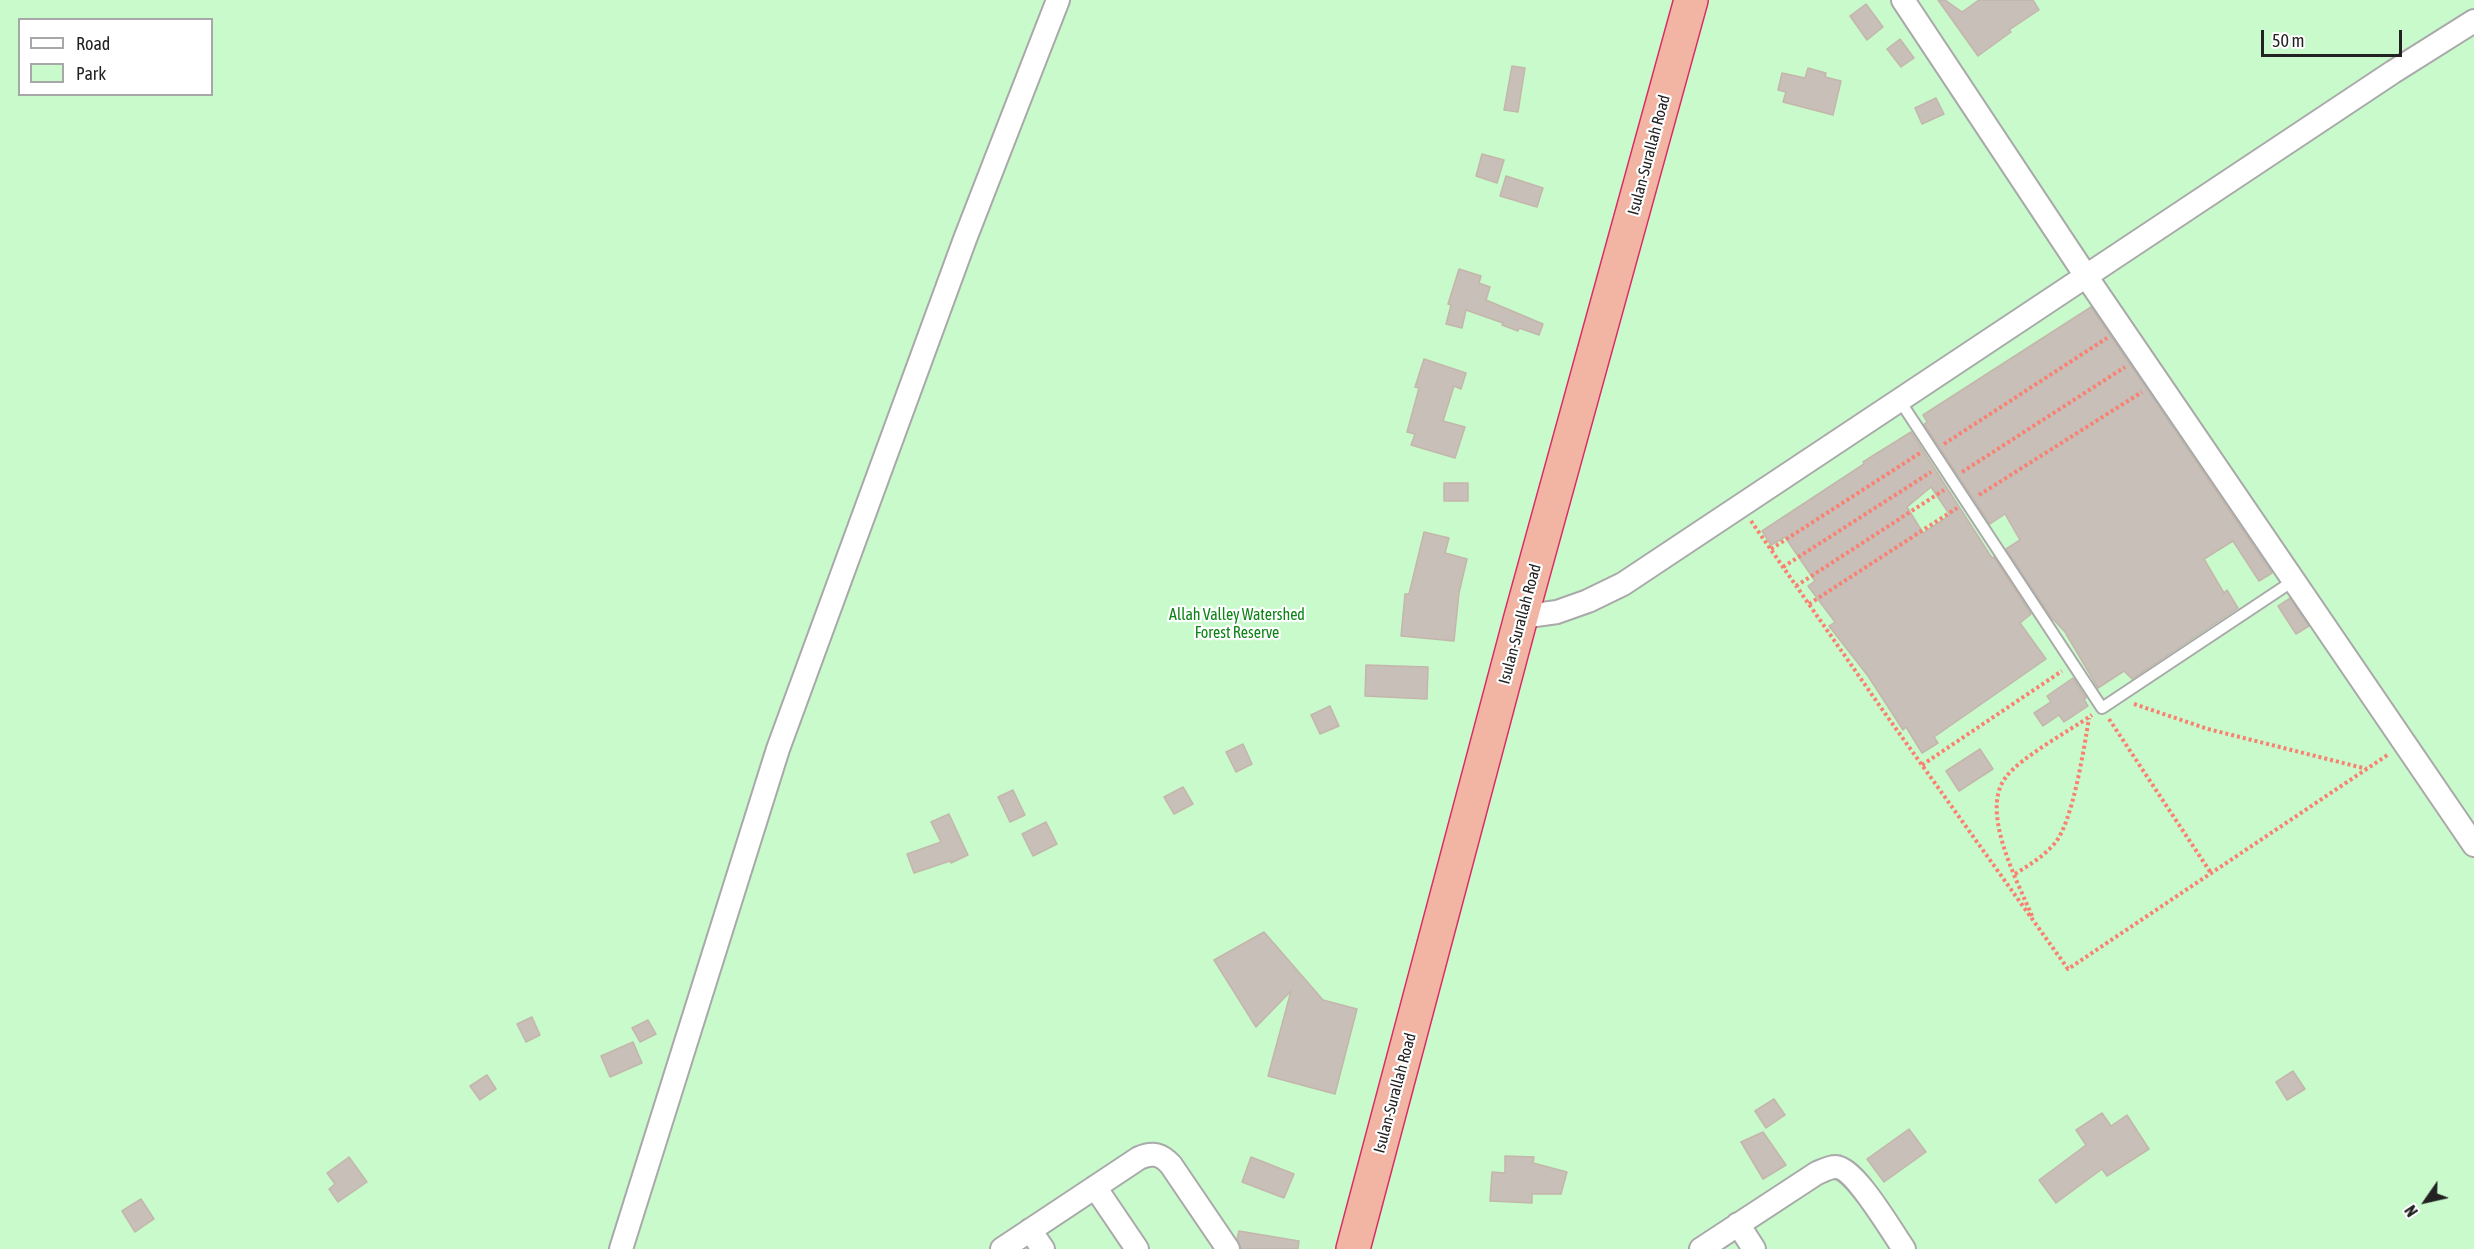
<!DOCTYPE html>
<html>
<head>
<meta charset="utf-8">
<style>
	body { margin:0 }
	#map { position:relative; width:2474px; height:1249px; overflow:hidden; background:#f2efe9; font-family:"Asap Condensed",sans-serif }
	canvas { display:block }
	.legend { position:absolute; left:18px; top:18px; width:195px; height:78px; box-sizing:border-box; background:#fff; border:2px solid #a7a7a7; margin:0; padding:8px 10px; list-style:none; font-size:18px; color:#222 }
	.legend li { display:flex; align-items:center; gap:12px; height:30px }
	.legend b { width:30px; border:2px solid #a7a7a7 }
	.north { position:absolute; left:2396px; top:1171px; width:60px; height:60px; -webkit-text-stroke:4px #fff; paint-order:stroke; rotate:236deg; font-size:16px; font-weight:700; line-height:24px; text-align:center; color:#222 }
	.north::after { content:''; display:block; margin:auto; width:21px; height:27px; background:#222; clip-path:polygon(50% 0,100% 100%,50% 72%,0 100%) }
	.scale { position:absolute; left:2261px; top:30px; width:141px; height:27px; box-sizing:border-box; border:3px solid #222; border-top:0; padding-left:8px; font-size:18px; line-height:21px; white-space:nowrap; color:#222; -webkit-text-stroke:4px #fff; paint-order:stroke }
</style>
</head>
<body>
<div id="map">
<canvas width="2474" height="1249"></canvas>
<ul class="legend">
<li><b style="height:8px;background:#fff"></b>Road</li>
<li><b style="height:16px;background:#c8facc"></b>Park</li>
</ul>
<div class="north">N</div>
<div class="scale">50 m</div>
</div>
<script>
const ctx = document.querySelector('canvas').getContext('2d');
ctx.lineJoin = 'round';
function fillPath(path, color) {
  ctx.fillStyle = color;
  ctx.fill(path, 'evenodd');
}
function trace(path, color, width, dash) {
  ctx.strokeStyle = color;
  ctx.lineWidth = width;
  ctx.lineCap = dash ? 'butt' : 'round';
  ctx.setLineDash(dash || []);
  ctx.stroke(path);
}
function write(font, color, halo, rows, align = 'center') {
  ctx.font = font + ' "Asap Condensed",sans-serif';
  ctx.lineWidth = 4.5;
  ctx.setLineDash([]);
  ctx.textBaseline = 'middle';
  ctx.strokeStyle = halo;
  ctx.fillStyle = color;
  for (const [text, x, y, turn = 0] of rows) {
    ctx.save();
    ctx.translate(x, y);
    ctx.rotate((+turn || 0) * Math.PI / 180);
    ctx.textAlign = isNaN(turn) ? turn : align;
    if (halo) ctx.strokeText(text, 0, 0);
    ctx.fillText(text, 0, 0);
    ctx.restore();
  }
}
fillPath(new Path2D(`
	M0,0H2474V1249H0ZM20,20H212V94H20Z`), '#c8facc');
const building = new Path2D(`
	M1938,0H1945L1962,12L1979,0H2033L2039,10L2009,30L2011,32L1978,56Z
	M1866,4L1883,27L1867,40L1850,16Z
	M1900,39L1914,58L1901,67L1887,49Z
	M1512,66L1525,68L1518,112L1504,110Z
	M1808,68L1826,73L1825,77L1841,81L1833,115L1783,102L1786,92L1778,90L1782,73L1805,78Z
	M1936,98L1944,114L1922,124L1915,108Z
	M1482,154L1504,160L1497,183L1476,176Z
	M1506,176L1543,188L1537,207L1500,196Z
	M1459,269L1481,276L1479,283L1490,287L1486,300L1543,324L1539,335L1519,328L1518,331L1502,325L1503,323L1466,310L1462,328L1446,324L1451,305L1448,304Z
	M2091,307L2272,573L2259,581L2233,541L2204,559L2224,593L2227,590L2238,608L2132,679L2124,671L2098,688L2065,632L2051,617L2006,549L2020,540L2005,514L1990,524L1924,424L1927,422L1923,415Z
	M1424,359L1466,373L1461,389L1454,386L1443,421L1465,427L1455,458L1411,445L1415,434L1407,432L1419,388L1415,387Z
	M1911,432L1992,558L1994,557L2031,614L2020,623L2046,659L1934,737L1938,743L1922,753L1906,727L1903,730L1868,676L1829,626L1835,622L1808,586L1815,581L1785,537L1771,545L1762,531L1864,464L1863,462L1874,455ZM1931,487L1950,515L1923,533L1907,507Z
	M1444,483H1468V501H1444Z
	M1424,532L1449,538L1445,553L1467,559L1459,593L1454,641L1401,636L1405,594H1409Z
	M2290,598L2309,626L2296,634L2278,606Z
	M1366,665L1428,667L1427,699L1365,696Z
	M2073,678L2086,698L2084,699L2088,706L2064,722L2059,715L2043,726L2034,713L2051,702L2047,696Z
	M1330,706L1339,726L1320,734L1311,715Z
	M1243,744L1252,764L1236,772L1226,752Z
	M1980,749L1993,769L1959,791L1946,771Z
	M1183,787L1193,804L1174,814L1164,797Z
	M1013,790L1025,815L1010,822L998,797Z
	M949,814L968,855L951,863L950,861L914,873L907,854L941,842L931,822Z
	M1046,822L1057,844L1033,856L1022,834Z
	M1264,932L1323,1000L1357,1009L1335,1094L1268,1076L1291,991L1256,1027L1214,960Z
	M532,1017L540,1035L526,1042L517,1024Z
	M648,1020L656,1034L640,1042L632,1028Z
	M633,1042L642,1063L610,1077L601,1056Z
	M2293,1071L2305,1089L2287,1100L2276,1082Z
	M487,1075L496,1089L480,1100L470,1086Z
	M1774,1099L1785,1115L1766,1128L1755,1111Z
	M2102,1113L2111,1126L2127,1115L2149,1149L2107,1176L2102,1169L2056,1203L2039,1180L2086,1145L2076,1130Z
	M1909,1129L1926,1152L1884,1182L1867,1159Z
	M1763,1132L1786,1165L1763,1179L1741,1142Z
	M1505,1156L1534,1157L1533,1163L1567,1172L1561,1194H1532V1203L1490,1201L1492,1172L1505,1173Z
	M349,1157L367,1182L338,1202L329,1189L335,1184L327,1173Z
	M1251,1157L1294,1174L1284,1198L1242,1182Z
	M141,1199L154,1219L135,1232L122,1211Z
	M1239,1231L1299,1241L1298,1249H1241L1237,1239Z`);
fillPath(building, '#c7bfb8');
trace(building, '#c4b6ab', 1.5);
const service = new Path2D(`
	M1900,401L2102,708L2293,581`);
const minor = new Path2D(`
	M1903,0L2086,276L2474,845
	M1521,617L1557,612L1588,601L1623,584L2393,72L2474,21
	M1095,1187L1137,1249
	M1738,1224L1754,1249
	M1030,1230L1043,1249
	M621,1249L778,749L965,239L1058,0
	M1002,1249L1139,1158C1153,1152 1161,1154 1171,1165L1228,1249
	M1701,1249L1817,1173C1822,1171 1830,1167 1835,1167C1854,1166 1892,1232 1904,1249`);
const trunk = new Path2D(`
	M1353,1249L1521,617L1691,0`);
trace(service, '#a9a9a9', 14);
trace(minor, '#a9a9a9', 26);
trace(trunk, '#dc2a67', 36);
trace(new Path2D(`
	M1944,444L2107,338
	M1962,472L2125,367
	M1979,495L2142,392
	M1751,521L1884,712L2068,969L2389,754
	M1771,549L1920,453
	M1783,567L1931,472
	M1796,586L1944,490
	M1809,604L1957,508
	M2134,704L2208,729L2367,769
	M2109,719L2211,873
	M1922,765L2062,671
	M2015,874C2029,865 2043,857 2055,843C2073,821 2084,748 2089,718
	M2032,916C2018,882 1979,811 2006,777C2021,757 2069,731 2092,715`), '#fa8072', 4, [3, 3]);
trace(service, '#fff', 10);
trace(minor, '#fff', 22);
trace(trunk, '#f2b4a3', 33);
write('16px', '#222', '#fff', [
	["Isulan-Surallah Road",1649,155,-75],
	["Isulan-Surallah Road",1520,624,-75],
	["Isulan-Surallah Road",1395,1093,-75]
]);
write('16px', '#0c8416', '#fff', [
	["Allah Valley Watershed",1237,615],
	["Forest Reserve",1237,633]
]);
</script>
</body>
</html>
